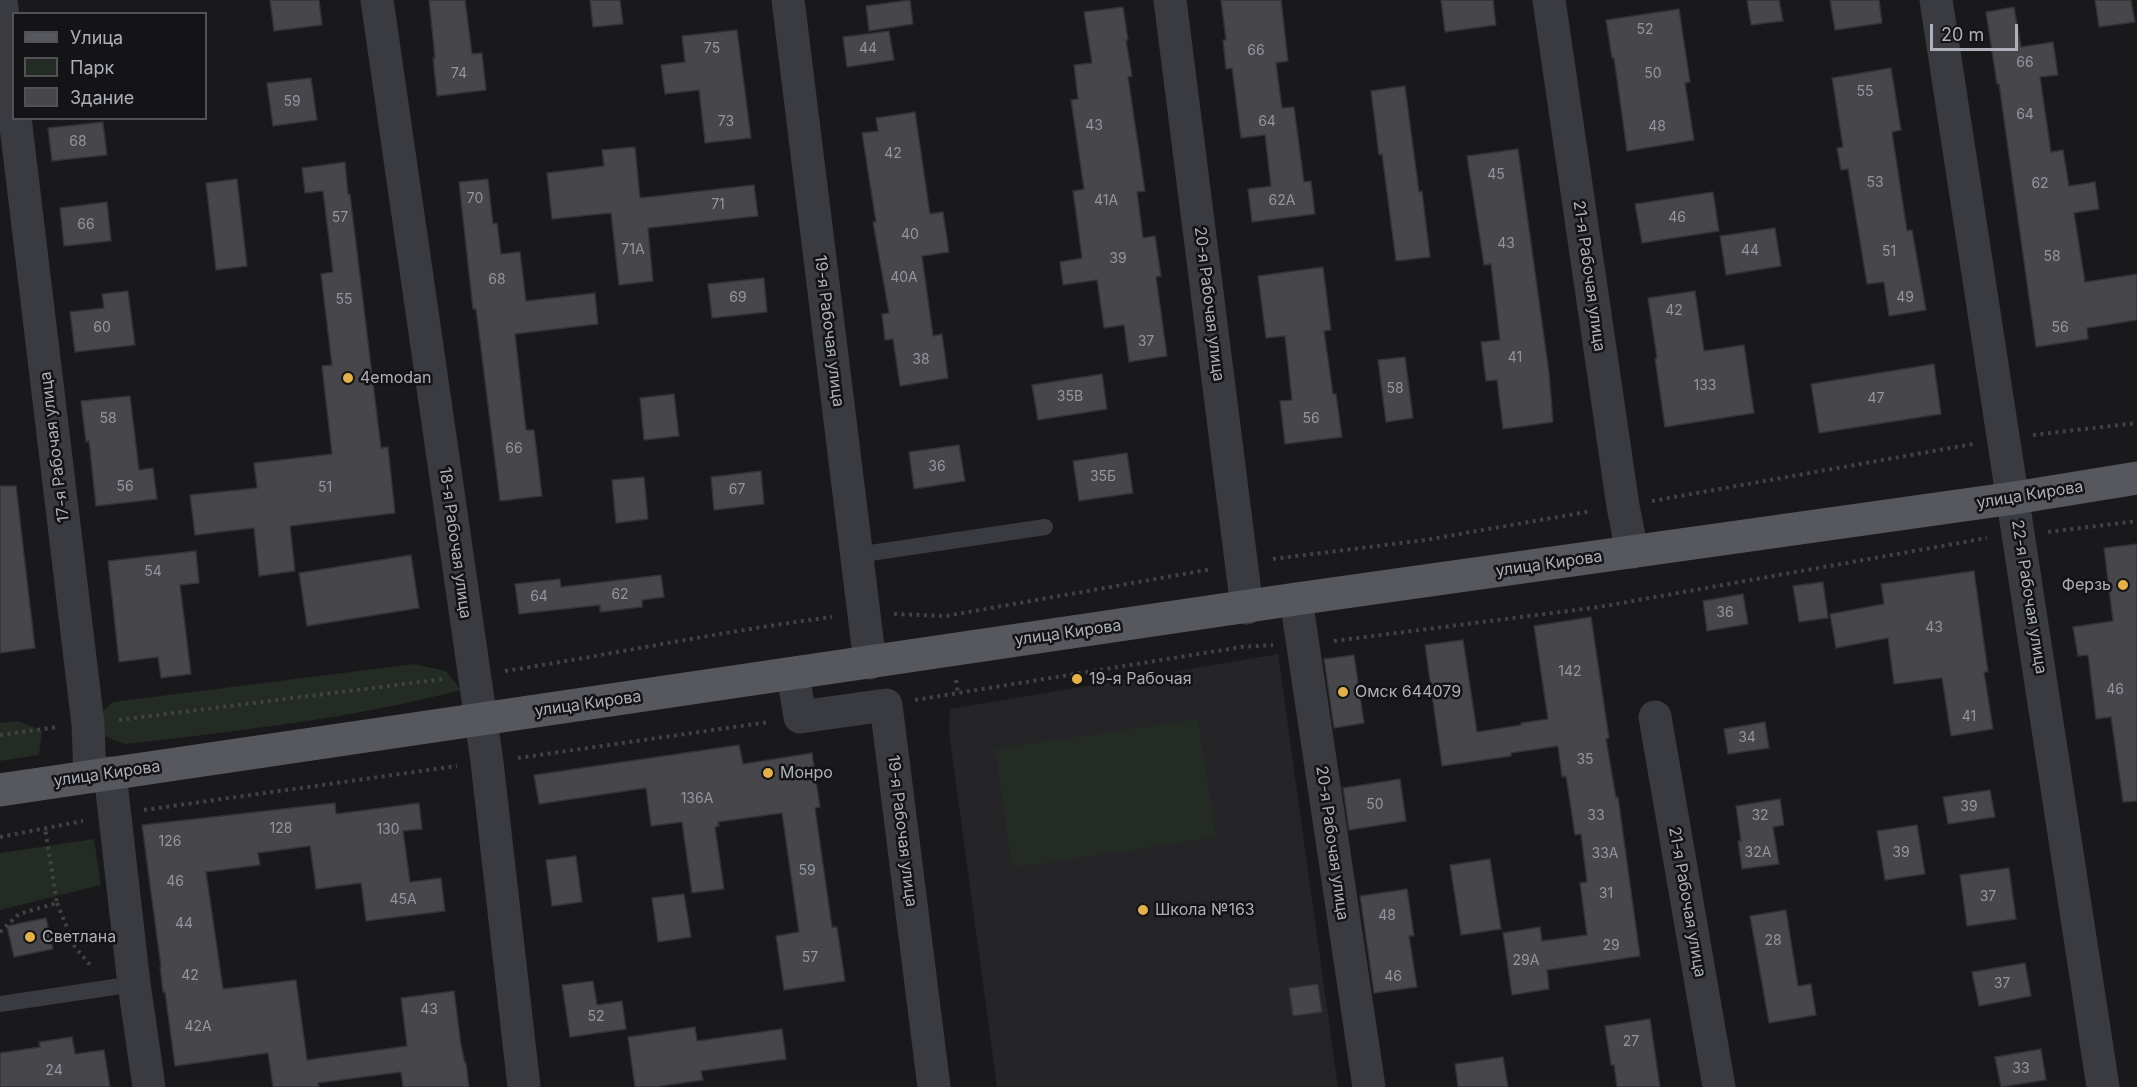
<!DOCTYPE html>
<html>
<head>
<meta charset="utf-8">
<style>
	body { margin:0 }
	#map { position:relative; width:2137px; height:1087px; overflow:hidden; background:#19191b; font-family:Inter,sans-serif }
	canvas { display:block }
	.legend { position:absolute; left:12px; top:12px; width:195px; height:108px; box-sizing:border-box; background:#141416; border:2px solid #515257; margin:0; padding:8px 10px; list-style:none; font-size:18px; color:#adb0b9 }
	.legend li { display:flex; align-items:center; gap:12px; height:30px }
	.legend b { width:30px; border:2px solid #515257 }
	.scale { position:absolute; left:1930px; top:24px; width:88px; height:27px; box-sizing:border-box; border:3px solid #adb0b9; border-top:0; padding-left:8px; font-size:18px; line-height:21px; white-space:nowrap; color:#adb0b9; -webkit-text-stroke:4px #141416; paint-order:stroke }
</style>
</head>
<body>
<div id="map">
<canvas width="2137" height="1087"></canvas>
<ul class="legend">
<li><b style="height:8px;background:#57585e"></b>Улица</li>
<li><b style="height:16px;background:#232b24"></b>Парк</li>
<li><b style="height:16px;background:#46464b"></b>Здание</li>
</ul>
<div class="scale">20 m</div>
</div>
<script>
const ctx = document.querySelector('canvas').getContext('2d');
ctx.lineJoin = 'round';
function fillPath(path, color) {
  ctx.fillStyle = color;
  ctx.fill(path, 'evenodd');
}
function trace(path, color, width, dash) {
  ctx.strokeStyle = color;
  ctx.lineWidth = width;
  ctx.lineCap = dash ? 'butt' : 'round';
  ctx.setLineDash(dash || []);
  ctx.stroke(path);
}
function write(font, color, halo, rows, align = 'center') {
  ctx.font = font + ' Inter,sans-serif';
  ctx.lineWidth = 5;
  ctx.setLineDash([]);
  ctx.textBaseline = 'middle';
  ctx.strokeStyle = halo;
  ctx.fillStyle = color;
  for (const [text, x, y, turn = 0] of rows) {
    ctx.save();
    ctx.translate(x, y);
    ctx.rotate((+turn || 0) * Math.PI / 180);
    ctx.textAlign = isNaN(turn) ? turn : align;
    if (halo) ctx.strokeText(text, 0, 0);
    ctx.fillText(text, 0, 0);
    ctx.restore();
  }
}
fillPath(new Path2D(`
	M1278,654L1338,1087H997L949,732L950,709Z`), '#252528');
fillPath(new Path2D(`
	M414,664L446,671L461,690C351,719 237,731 125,744L106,737L88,724L113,702Z
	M1198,719L1216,837L1012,868L995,749Z
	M18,721L42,731L39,755L0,761V723Z
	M94,839L101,885L0,910V853Z`), '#232b24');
const building = new Path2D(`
	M270,0H319L322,25L274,31Z
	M429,0H465L472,54L482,53L486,90L437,96L433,58H435Z
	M590,0H620L623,24L593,27Z
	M910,0L913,24L869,31L866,6Z
	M1221,0H1281L1288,61L1276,63L1282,108L1294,107L1304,182L1311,181L1315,214L1252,222L1248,189L1271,186L1265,135L1241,138L1232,68L1226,69L1223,40H1226Z
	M1441,0H1493L1496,25L1445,32Z
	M1747,0H1779L1783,21L1751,25Z
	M1830,0H1879L1882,23L1835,30Z
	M2095,0H2131L2135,22L2099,27Z
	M1123,7L1128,40H1126L1132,76L1128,77L1145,191L1137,192L1143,238L1155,236L1161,276L1156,277L1167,356L1129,362L1124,325L1104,328L1097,280L1063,285L1060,262L1082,258L1073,191L1084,189L1071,100L1078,99L1074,65L1092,63L1084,12Z
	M2014,7L2021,47L2053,42L2058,75L2040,77L2051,152L2063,150L2069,186L2095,182L2099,209L2074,213L2085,282L2137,274V320L2087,328L2088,339L2036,347L1999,84H1997L1986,12Z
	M1679,9L1690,82L1685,83L1694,140L1627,151L1614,58H1612L1606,20Z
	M737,30L751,138L705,143L699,90L665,94L661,65L685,62L682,36Z
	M889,31L894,60L847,67L843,37Z
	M1891,68L1901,130L1892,132L1907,231L1912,230L1926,310L1889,316L1884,282L1867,284L1848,169L1841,170L1837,148L1843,147L1832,78Z
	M311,78L317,120L273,126L267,83Z
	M1405,86L1419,192L1422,191L1430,257L1396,261L1382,154L1379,155L1371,91Z
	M915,112L930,214L943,212L949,252L922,256L933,336L942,334L948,378L900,386L893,339L885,340L882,314L889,313L873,222H876L862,133L878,131L876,118Z
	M103,122L107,155L52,161L48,128Z
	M635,147L640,198L754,185L758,216L648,228L653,281L619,285L611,213L552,219L547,173L604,166L602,150Z
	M1518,149L1549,373L1553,422L1503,429L1497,380L1486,381L1481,342L1500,340L1491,264L1484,265L1467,156Z
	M345,162L348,194H350L381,448L388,447L395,513L290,526L295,571L259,576L254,528L195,535L190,495L257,488L254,463L332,454L322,366L332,365L321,274L333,272L323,191L305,193L302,168Z
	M237,179L247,266L216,270L206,183Z
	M488,179L493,224L497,223L501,254L520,252L526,301L595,293L598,324L515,334L526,430H534L542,496L500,501L476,309H473L459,182Z
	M1713,192L1719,231L1642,243L1635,204Z
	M107,202L111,241L64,246L60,208Z
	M1775,228L1781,266L1726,275L1720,236Z
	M1323,267L1331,330L1324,331L1333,394H1336L1342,437L1285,444L1280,401L1292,400L1285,336L1266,338L1258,276Z
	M764,278L767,312L712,318L708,284Z
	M128,291L135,345L75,352L70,312L104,308L102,294Z
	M1695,291L1704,351L1744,345L1754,413L1665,427L1655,359L1657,358L1648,298Z
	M1405,357L1413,418L1386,422L1378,360Z
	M1934,364L1941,414L1819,433L1811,384Z
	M1102,374L1107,409L1038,420L1032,385Z
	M674,394L679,436L644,440L640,398Z
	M130,396L139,470L153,468L157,499L96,506L89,441L86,442L81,401Z
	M959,445L965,481L914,489L909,452Z
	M1127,453L1133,493L1079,501L1073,461Z
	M761,471L764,504L714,510L711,477Z
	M644,477L648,519L616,523L612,480Z
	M0,486H16L35,648L0,653Z
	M2137,544V801L2123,802L2111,717L2096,719L2088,655L2078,656L2073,627L2113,621L2104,548Z
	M196,551L199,583L180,585L191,674L161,678L158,657L119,662L108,561Z
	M411,555L419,608L307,626L299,573Z
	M1974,571L1988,672H1984L1993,729L1951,736L1942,678L1894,684L1888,638L1836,648L1830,614L1884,604L1881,584Z
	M661,575L664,597L642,600V607L600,612V605L519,614L515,584L560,579L561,587Z
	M1823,582L1828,618L1799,622L1793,586Z
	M1743,594L1748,624L1707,631L1703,601Z
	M1591,617L1609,738L1606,739L1616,798L1618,797L1640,956L1547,970L1549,989L1512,995L1503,933L1540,927L1542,941L1587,935L1580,883L1587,882L1581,834L1575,835L1566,776L1562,777L1558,746L1511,753V756L1442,766L1425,645L1463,640L1477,732L1521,725V723L1548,719L1534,626Z
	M1354,655L1364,723L1334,728L1324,659Z
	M1765,722L1769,748L1728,754L1724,729Z
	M739,745L743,764L812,753L820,807L815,808L832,927H837L845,981L784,990L776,936L799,932L782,813L718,822L719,826L715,827L724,889L692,893L682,822L651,826L646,788L539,804L534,775Z
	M1400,779L1406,821L1349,830L1343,788Z
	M1990,790L1995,817L1948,824L1943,797Z
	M1780,799L1784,825L1773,827L1779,864L1742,869L1738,841H1741L1736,806Z
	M335,803L336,814L419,803L422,829L403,831L410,882L441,878L445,911L366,921L361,883L316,889L310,846L258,853L260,865L206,872L223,989L296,980L307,1060L407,1046L401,998L454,991L461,1045L465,1063H466L469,1087H403L401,1072L318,1083L319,1087H273L268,1053L175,1066L165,992H163L160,967H161L142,825Z
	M1917,825L1925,874L1885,880L1877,831Z
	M576,856L582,902L552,906L546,860Z
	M1490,859L1501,929L1461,935L1450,865Z
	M2009,868L2016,919L1967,926L1960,875Z
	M1407,889L1414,936H1409L1417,987L1374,993L1360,896Z
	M684,894L691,937L658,942L652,898Z
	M1786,910L1798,986L1811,984L1816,1015L1769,1023L1750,916Z
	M46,918L53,949L14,957L7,926Z
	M2025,963L2031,996L1979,1006L1972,972Z
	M593,981L597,1005L622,1001L626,1029L570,1037L562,985Z
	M1318,984L1322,1012L1293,1016L1289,988Z
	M1650,1019L1660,1087H1617L1614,1065H1611L1605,1026Z
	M695,1027L697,1041L782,1029L786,1059L701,1071L703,1080L655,1087H635L628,1037Z
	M72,1037L75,1054L104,1050L110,1087H0V1053L40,1047L39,1042Z
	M2041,1049L2046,1080L2001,1087L1995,1057Z
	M1503,1057L1508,1087H1458L1455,1064Z`);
fillPath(building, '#46464b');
trace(building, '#333337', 1.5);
trace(new Path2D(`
	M2033,435L2137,423
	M1652,501L1973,444
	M2048,532L2137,521
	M1273,559L1425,540L1592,511
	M894,614L946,616L1212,569
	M1334,641L1599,607L1987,538
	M505,671C615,654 723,631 832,617
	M956,680L958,694
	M915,700L1241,647L1273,645
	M119,720L444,679
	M0,735L58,727
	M518,758L769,722
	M144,810L457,766
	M0,837L83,821
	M57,903L75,947L92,967
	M0,932L19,914L57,903L45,828`), '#404246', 4, [3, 4.5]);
trace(new Path2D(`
	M857,555L1045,527
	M0,1004L134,984`), '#3a3b40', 16);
trace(new Path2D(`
	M1,0L14,105
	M377,0L487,762L524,1087
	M788,0L870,663
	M1170,0L1247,608
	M1549,0L1623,506L1632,552
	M1936,0L2103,1087
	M15,118L88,724L90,776
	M1296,599L1369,1087
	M793,674L800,717L886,705L934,1087
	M1655,717L1719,1087
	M110,773L134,984L149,1087`), '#3a3b40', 33);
trace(new Path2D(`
	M0,790L1296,599L2014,498L2137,478`), '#57585e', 33);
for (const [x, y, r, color] of [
	[348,378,6,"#e2b14a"],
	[2123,585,6,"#e2b14a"],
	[1077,679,6,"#e2b14a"],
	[1343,692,6,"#e2b14a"],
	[768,773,6,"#e2b14a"],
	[1143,910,6,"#e2b14a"],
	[30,937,6,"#e2b14a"]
]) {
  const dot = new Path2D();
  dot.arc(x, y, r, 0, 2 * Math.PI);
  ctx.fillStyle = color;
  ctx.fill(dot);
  trace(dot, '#141416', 2);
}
write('14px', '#93969e', null, [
	["52",1645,30],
	["75",712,49],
	["44",868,49],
	["66",1256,51],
	["66",2025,63],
	["74",459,74],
	["50",1653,74],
	["55",1865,92],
	["59",292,102],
	["64",2025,115],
	["73",726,122],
	["64",1267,122],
	["43",1094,126],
	["48",1657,127],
	["68",78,142],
	["42",893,154],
	["45",1496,175],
	["53",1875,183],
	["62",2040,184],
	["70",475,199],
	["41А",1106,201],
	["62А",1282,201],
	["71",718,205],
	["57",340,218],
	["46",1677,218],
	["66",86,225],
	["40",910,235],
	["43",1506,244],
	["71А",633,250],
	["44",1750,251],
	["51",1889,252],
	["58",2052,257],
	["39",1118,259],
	["40А",904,278],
	["68",497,280],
	["69",738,298],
	["49",1905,298],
	["55",344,300],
	["42",1674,311],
	["60",102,328],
	["56",2060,328],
	["37",1146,342],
	["41",1515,358],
	["38",921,360],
	["133",1705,386],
	["58",1395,389],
	["35В",1070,397],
	["47",1876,399],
	["58",108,419],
	["56",1311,419],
	["66",514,449],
	["36",937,467],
	["35Б",1103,477],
	["56",125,487],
	["51",325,488],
	["67",737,490],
	["54",153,572],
	["62",620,595],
	["64",539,597],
	["36",1725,613],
	["43",1934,628],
	["142",1570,672],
	["46",2115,690],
	["41",1969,717],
	["34",1747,738],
	["35",1585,760],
	["136А",697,799],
	["50",1375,805],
	["39",1969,807],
	["33",1596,816],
	["32",1760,816],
	["128",281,829],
	["130",388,830],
	["126",170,842],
	["32А",1758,853],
	["39",1901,853],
	["33А",1605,854],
	["59",807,871],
	["46",175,882],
	["31",1606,894],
	["37",1988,897],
	["45А",403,900],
	["48",1387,916],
	["44",184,924],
	["28",1773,941],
	["29",1611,946],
	["57",810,958],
	["29А",1526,961],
	["42",190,976],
	["46",1393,977],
	["37",2002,984],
	["43",429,1010],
	["52",596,1017],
	["42А",198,1027],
	["27",1631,1042],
	["33",2021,1069],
	["24",54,1071]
]);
write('16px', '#adb0b9', '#141416', [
	["21-я Рабочая улица",1589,276,82],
	["20-я Рабочая улица",1209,304,83],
	["19-я Рабочая улица",829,331,83],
	["17-я Рабочая улица",55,447,-97],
	["улица Кирова",2030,495,-9],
	["18-я Рабочая улица",455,543,82],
	["улица Кирова",1549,564,-8],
	["22-я Рабочая улица",2029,597,81],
	["улица Кирова",1068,633,-8],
	["улица Кирова",588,704,-8],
	["улица Кирова",107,774,-8],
	["19-я Рабочая улица",902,831,83],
	["20-я Рабочая улица",1332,843,82],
	["21-я Рабочая улица",1687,902,80]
]);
write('16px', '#adb0b9', '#141416', [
	["4emodan",360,378],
	["Ферзь",2111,585,"right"],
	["19-я Рабочая",1089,679],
	["Омск 644079",1355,692],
	["Монро",780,773],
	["Школа №163",1155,910],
	["Светлана",42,937]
], 'left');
</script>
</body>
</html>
